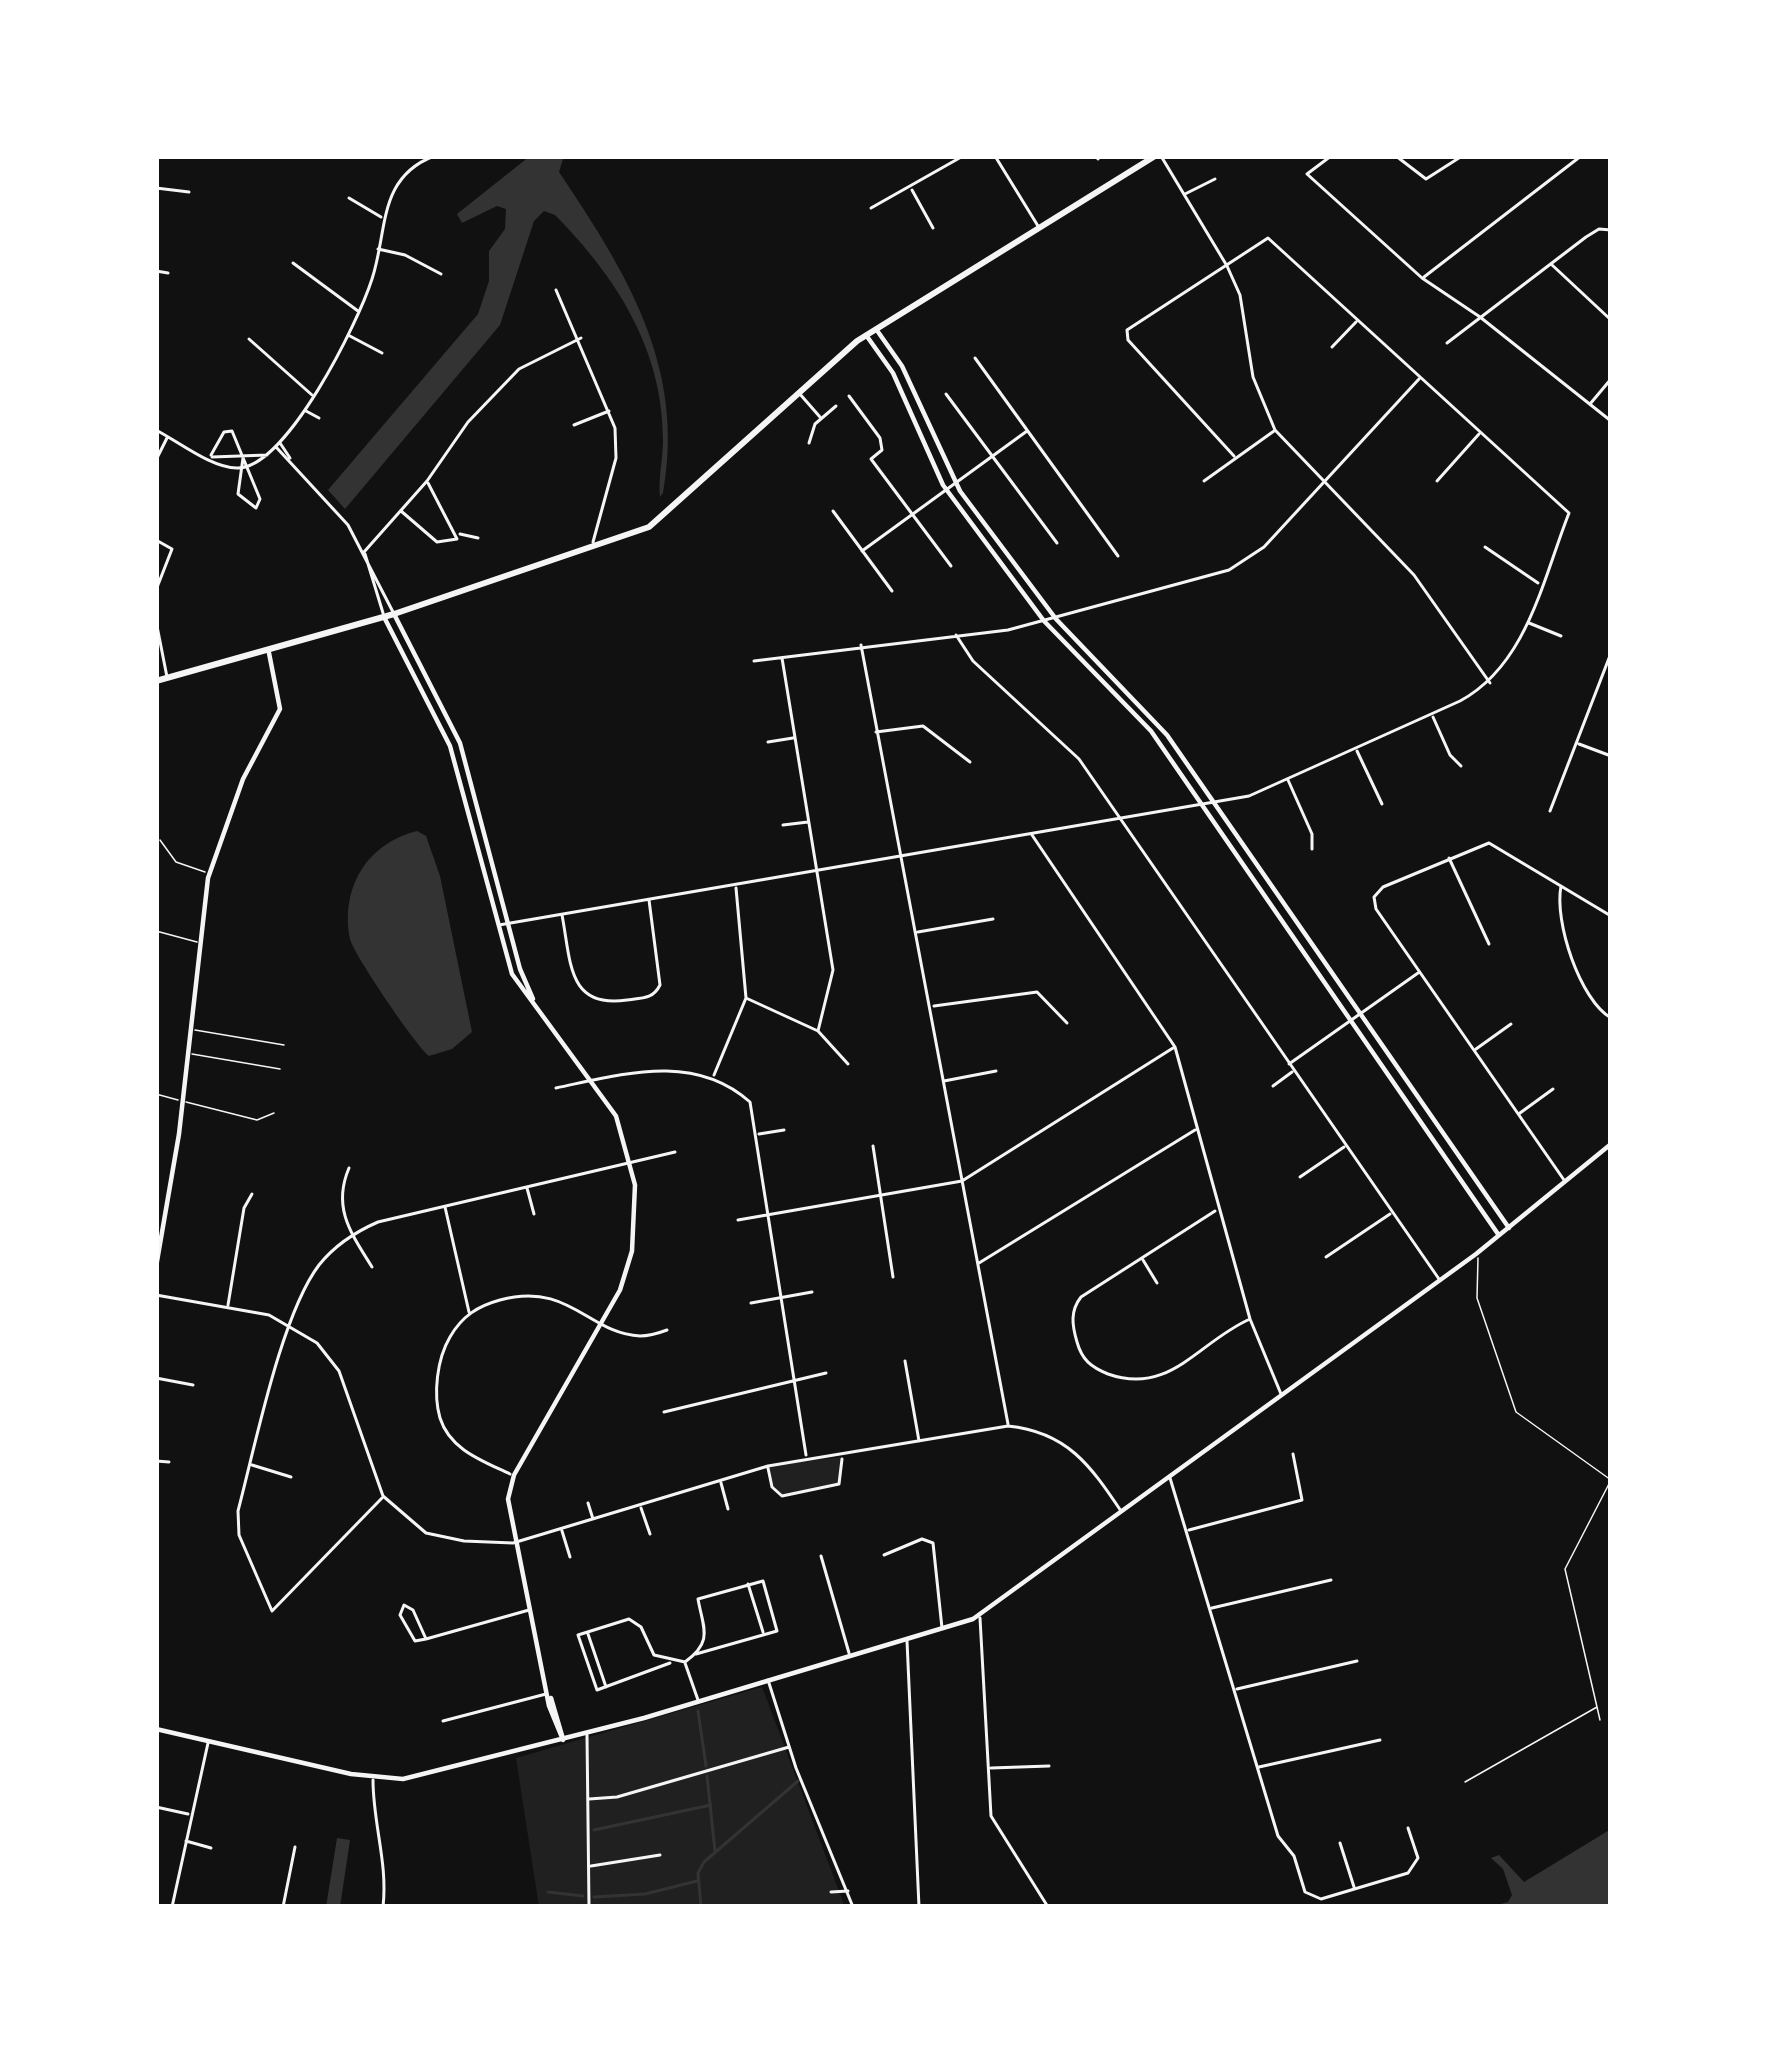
<!DOCTYPE html>
<html>
<head>
<meta charset="utf-8">
<style>
	body { margin:0 }
	#map { position:relative; width:1767px; height:2063px; overflow:hidden; background:#111; font-family:Commissioner,sans-serif }
	canvas { display:block }
	.frame { position:absolute; inset:0; border:159px solid #fff; pointer-events:none }
</style>
</head>
<body>
<div id="map">
<canvas width="1767" height="2063"></canvas>
<div class="frame"></div>
</div>
<script>
const ctx = document.querySelector('canvas').getContext('2d');
ctx.lineJoin = 'round';
function fillPath(path, color) {
  ctx.fillStyle = color;
  ctx.fill(path, 'evenodd');
}
function trace(path, color, width, dash) {
  ctx.strokeStyle = color;
  ctx.lineWidth = width;
  ctx.lineCap = dash ? 'butt' : 'round';
  ctx.setLineDash(dash || []);
  ctx.stroke(path);
}
fillPath(new Path2D(`
	M842,1457L839,1484L782,1496L774,1491L768,1466Z
	M762,1687L845,1907H539L516,1758Z`), '#202020');
fillPath(new Path2D(`
	M530,156H564L559,172C626,272 686,367 663,493L660,497C658,478 663,459 663,440C663,349 616,277 555,215L544,211L534,221L500,325L345,509L328,490L478,314L489,281V251L505,229L506,209L497,206L462,223L457,214Z
	M417,831L426,836L440,876L472,1032L452,1049L429,1056C415,1045 353,953 350,939C340,887 368,843 417,831Z
	M1611,1829V1907H1490L1508,1902L1512,1895L1503,1869L1491,1858L1499,1855L1524,1882Z
	M337,1838L350,1840L340,1907H326Z`), '#333');
trace(new Path2D(`
	M698,1711L706,1766
	M707,1776L715,1851
	M594,1830L711,1805
	M548,1892L583,1896
	M594,1897L645,1894L697,1881
	M701,1907L698,1873L704,1862L798,1781`), '#333', 3);
trace(new Path2D(`
	M160,840L176,862L205,872
	M156,931L197,942
	M195,1030L284,1045
	M192,1054L280,1069
	M156,1094L178,1100
	M186,1102L257,1120L274,1113
	M1478,1258L1477,1298L1516,1412L1611,1480L1565,1569L1600,1720
	M1465,1782L1597,1707`), '#f5f5f5', 1.5);
trace(new Path2D(`
	M995,156L1038,226
	M1096,156L1098,159
	M1161,156L1227,266L1240,295L1253,377L1275,430L1414,575L1490,683
	M1331,156L1307,174L1422,278L1480,317L1611,421
	M1396,156L1426,179L1462,156
	M156,188L189,192
	M912,190L933,228
	M1185,194L1215,179
	M349,198L381,217
	M871,208L963,156
	M378,249L405,255L441,274
	M293,263L358,311
	M1551,264L1611,320
	M156,271L168,273
	M1424,277L1581,156
	M556,290L615,428L616,458L593,542
	M348,335L382,353
	M249,339L312,395
	M1447,343L1586,237L1599,229L1611,230
	M1332,347L1356,322
	M975,358L1118,556
	M799,393L820,417
	M946,394L1057,543
	M849,396L880,438L882,450L871,459L951,566
	M1590,404L1611,379
	M306,411L319,418
	M574,425L609,411
	M156,430C179,442 213,469 238,468C287,467 358,323 372,279C388,231 377,178 434,156
	M280,443L290,458
	M809,443L815,424L836,406
	M276,447L348,525L393,612
	M211,455L224,432L232,431L260,499L256,508L238,494L243,458
	M212,457L267,455
	M156,460L167,438
	M1204,481L1274,431
	M1437,481L1479,434
	M401,511L437,542L457,539L428,483
	M833,511L892,591
	M460,534L478,538
	M156,540L172,549L156,590
	M1485,547L1538,583
	M862,551L1027,431
	M364,552L427,481L468,422L519,369L581,338
	M365,554L383,613
	M156,621L167,677
	M1529,623L1561,636
	M956,635L973,661L1079,759L1439,1279
	M861,645L1008,1424
	M782,658L833,970L818,1031
	M754,661L1008,630L1229,570L1264,547L1419,379
	M1433,717L1450,755L1461,766
	M876,732L923,726L970,762
	M768,742L793,738
	M1579,744L1611,756
	M1357,751L1382,804
	M1288,780L1312,834V849
	M1550,811L1611,653
	M783,825L808,822
	M1032,835L1175,1047L1250,1319L1281,1394
	M1449,858L1489,944
	M1561,886C1554,922 1580,1000 1611,1018
	M562,915C571,961 567,1009 627,1000C643,998 653,999 660,985L649,900
	M499,925L1249,796L1460,701C1527,665 1543,579 1569,513L1268,238L1127,330L1128,340L1234,456
	M918,932L993,919
	M746,998L818,1031L848,1064
	M934,1006L1037,992L1067,1023
	M1476,1049L1511,1024
	M1289,1064L1418,973
	M714,1075L746,998L736,888
	M944,1081L996,1071
	M1273,1086L1292,1072
	M556,1088C623,1074 694,1052 750,1102L806,1455
	M1520,1113L1553,1089
	M759,1134L784,1130
	M873,1146L893,1277
	M349,1168C332,1208 351,1233 372,1267
	M1300,1177L1344,1147
	M1564,1180L1376,909L1374,897L1383,887L1489,843L1611,916
	M527,1188L534,1214
	M445,1207L469,1312
	M1215,1211L1081,1297C1070,1311 1072,1325 1077,1342C1082,1360 1091,1367 1108,1374C1170,1396 1198,1342 1250,1319
	M738,1220L962,1181L1173,1048
	M1326,1257L1390,1214
	M1143,1260L1157,1283
	M979,1263L1195,1130
	M156,1295L269,1315L317,1343L339,1371L383,1496L426,1533L464,1541L513,1543L768,1466L1008,1426C1067,1432 1090,1465 1121,1511
	M751,1303L812,1292
	M228,1305L244,1208L252,1194
	M905,1361L919,1441
	M156,1378L193,1385
	M664,1412L826,1373
	M156,1461L169,1462
	M252,1465L291,1477
	M768,1468L772,1487L782,1496L839,1484L842,1459
	M510,1474C483,1461 450,1450 440,1418C433,1394 437,1359 450,1337C462,1316 478,1306 500,1300C569,1281 589,1334 640,1336C649,1336 659,1333 667,1330
	M1170,1478L1278,1836L1294,1856L1305,1892L1321,1899L1408,1873L1418,1858L1408,1828
	M721,1483L728,1509
	M382,1498L272,1611L239,1535L238,1511C255,1447 281,1315 319,1265C335,1245 355,1232 378,1222L675,1152
	M588,1503L593,1519
	M641,1508L650,1534
	M1189,1530L1302,1500L1293,1454
	M562,1531L570,1557
	M884,1555L922,1539L933,1543L942,1628
	M821,1556L849,1653
	M748,1584L763,1632
	M1212,1608L1331,1580
	M980,1618L991,1816L1048,1907
	M588,1634L606,1687
	M426,1639L413,1610L404,1605L400,1615L415,1641L426,1639L529,1610
	M907,1641L919,1907
	M670,1663L597,1690L578,1635L629,1619L641,1627L654,1655L685,1662C714,1641 703,1628 698,1599L763,1581L777,1631L696,1654
	M685,1663L698,1700
	M768,1680L796,1768L853,1907
	M1237,1689L1357,1661
	M443,1721L546,1694
	M587,1735L589,1907
	M1259,1767L1380,1740
	M991,1768L1049,1766
	M373,1780C373,1824 388,1863 383,1907
	M589,1799L617,1797L789,1747
	M156,1807L188,1814
	M186,1841L211,1848
	M1340,1843L1354,1887
	M591,1866L660,1855
	M831,1892L848,1891
	M172,1907L208,1743
	M283,1907L295,1847`), '#f5f5f5', 3);
trace(new Path2D(`
	M876,329L902,366L960,491L1056,619L1167,735L1509,1228
	M866,335L893,373L943,485L1044,621L1151,731L1498,1234
	M394,614L460,743L520,969L533,999
	M384,617L450,746L512,974L616,1116L635,1185L632,1251L620,1290L514,1475L508,1499L549,1706L563,1740
	M156,1267L179,1134L208,878L243,779L280,709L269,653
	M551,1698L563,1739
	M156,1729L351,1774L403,1779L644,1718L973,1619L1476,1254L1611,1144`), '#f5f5f5', 4.5);
trace(new Path2D(`
	M156,681L394,614L649,527L857,341L1155,156`), '#f5f5f5', 6);
</script>
</body>
</html>
